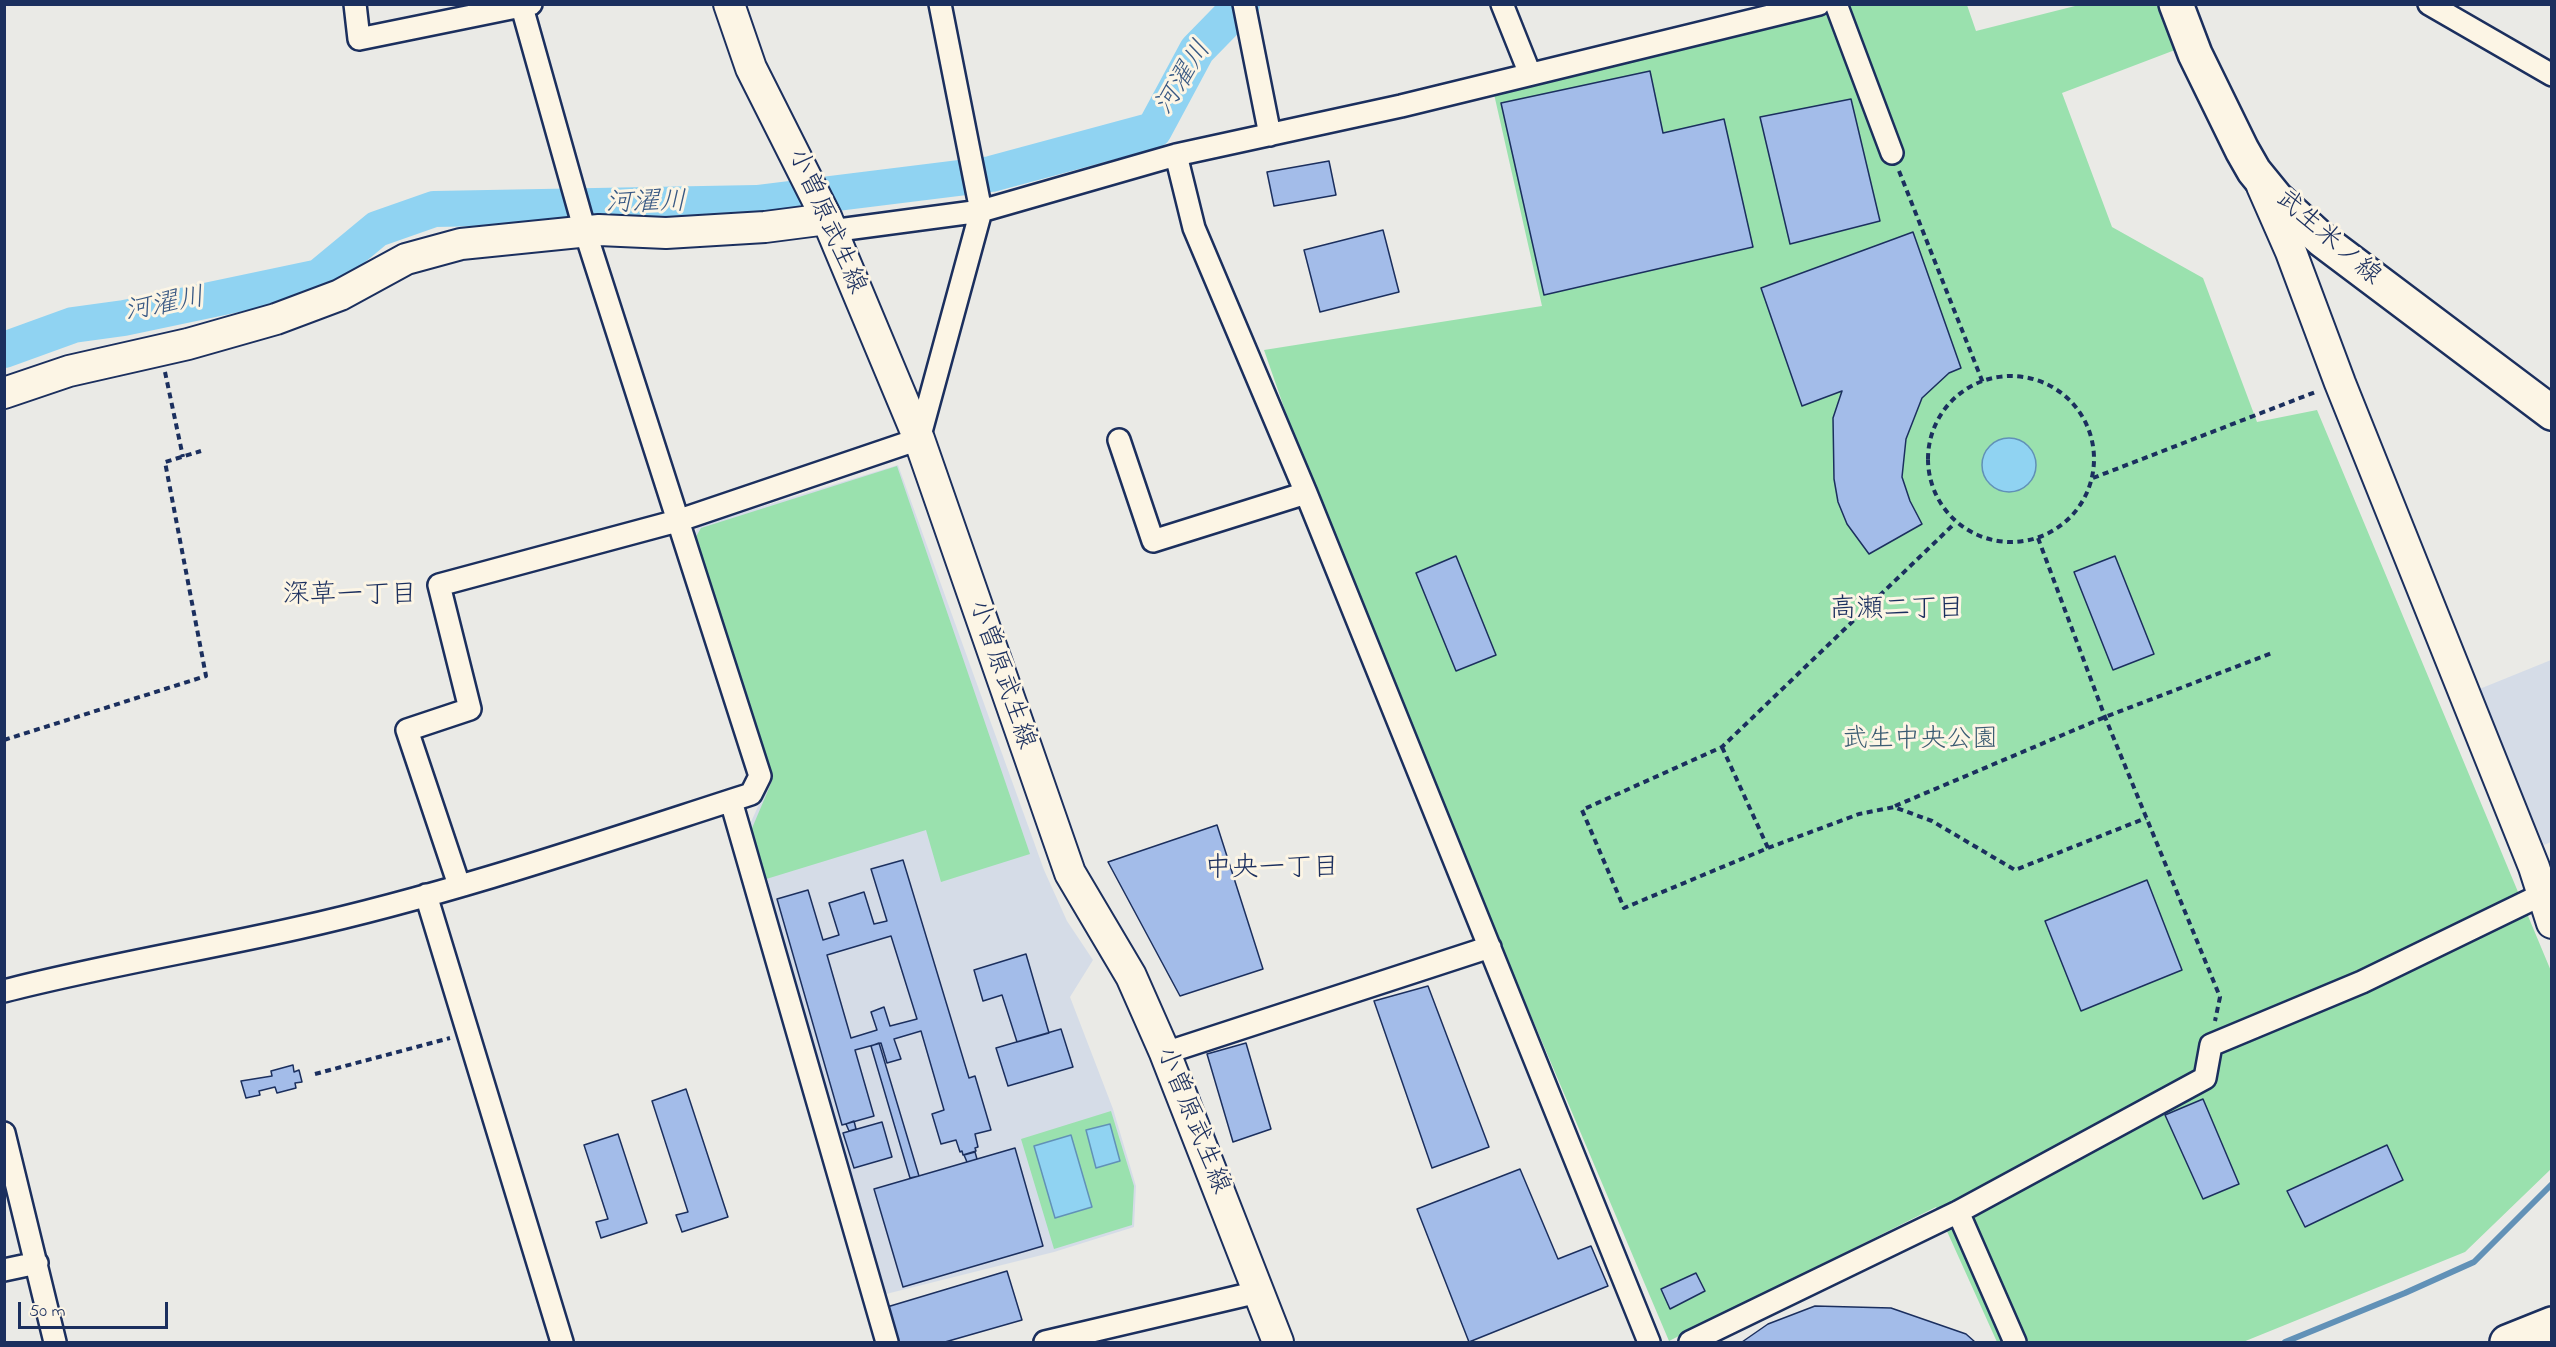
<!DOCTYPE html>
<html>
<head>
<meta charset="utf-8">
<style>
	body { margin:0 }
	#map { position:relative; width:2556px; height:1347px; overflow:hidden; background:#eaeae6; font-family:"Indie Flower",sans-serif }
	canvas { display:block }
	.frame { position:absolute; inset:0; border:6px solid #1b2f5e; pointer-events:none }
	.scale { position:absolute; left:18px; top:1302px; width:150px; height:27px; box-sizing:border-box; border:3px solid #1b2f5e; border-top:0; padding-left:8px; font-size:18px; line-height:21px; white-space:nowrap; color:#1b2f5e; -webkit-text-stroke:4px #fcf5e5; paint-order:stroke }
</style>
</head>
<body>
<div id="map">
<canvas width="2556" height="1347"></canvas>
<div class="frame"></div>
<div class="scale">50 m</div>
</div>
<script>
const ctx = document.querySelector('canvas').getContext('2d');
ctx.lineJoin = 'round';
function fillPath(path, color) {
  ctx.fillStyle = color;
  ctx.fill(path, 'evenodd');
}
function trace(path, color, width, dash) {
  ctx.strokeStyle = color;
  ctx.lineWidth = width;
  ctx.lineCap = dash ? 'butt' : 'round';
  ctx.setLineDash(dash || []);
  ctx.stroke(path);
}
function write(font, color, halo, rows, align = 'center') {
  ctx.font = font + ' "Indie Flower","Klee One",sans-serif';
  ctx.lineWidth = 6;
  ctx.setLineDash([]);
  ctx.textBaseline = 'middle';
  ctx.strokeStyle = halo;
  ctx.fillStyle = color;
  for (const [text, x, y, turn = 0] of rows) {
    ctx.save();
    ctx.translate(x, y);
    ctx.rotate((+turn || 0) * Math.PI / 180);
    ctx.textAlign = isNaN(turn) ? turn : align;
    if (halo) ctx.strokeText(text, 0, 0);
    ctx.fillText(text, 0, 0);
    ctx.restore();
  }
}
fillPath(new Path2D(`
	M898,465L1044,870L1067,921L1093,960L1070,997L1113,1109L1136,1186L1134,1227L1054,1252L882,1295L746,833L770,780L692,539L698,526Z
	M2551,660V842L2544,845L2477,690Z`), '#d5dce7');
fillPath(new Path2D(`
	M1851,5H1967L1976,31L2079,5H2165L2175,50L2062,93L2112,227L2203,278L2257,422L2317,410L2551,971V1169L2465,1252L2243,1342H1997L1936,1207L1669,1341L1501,945L1311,485L1264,350L1542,306L1494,94Z
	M897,466L1030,854L941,882L926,830L763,880L750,833L772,781L694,540L701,528Z
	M1111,1111L1134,1186L1132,1225L1054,1249L1021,1139Z`), '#9ae1ae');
const water = new Path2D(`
	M1982 465a27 27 0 1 1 54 0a27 27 0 1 1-54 0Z
	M1110,1124L1120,1161L1096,1168L1086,1130Z
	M1071,1135L1092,1207L1055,1218L1034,1146Z`);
fillPath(water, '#90d3f2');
trace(water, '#6191b7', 1.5);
trace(new Path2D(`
	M2285,1342L2405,1293L2474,1262L2552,1184`), '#6191b7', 6);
trace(new Path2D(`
	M4,350L73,325L124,318L319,277L377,229L434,209L757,203L991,174L1154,130L1197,50L1242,4`), '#90d3f2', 36);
const building = new Path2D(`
	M1650,71L1663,133L1724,119L1753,247L1544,295L1501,103Z
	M1851,99L1880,221L1790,244L1760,117Z
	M1329,161L1336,195L1274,206L1267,172Z
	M1383,230L1399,292L1320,312L1304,250Z
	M1913,232L1961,368L1949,373L1922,398L1906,439L1902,477L1910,501L1922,524L1869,554L1847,524L1838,502L1834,479L1833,418L1842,391L1802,406L1761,288Z
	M1456,556L1496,655L1456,671L1416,573Z
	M2115,556L2154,654L2113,670L2074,572Z
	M1217,825L1263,969L1180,996L1108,862Z
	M903,860L969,1078L975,1076L991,1130L975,1134L978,1147L975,1148L976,1151L963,1155L962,1151L960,1152L956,1140L941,1144L932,1114L944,1110L921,1031L894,1039L901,1059L887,1063L881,1043L855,1050L874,1116L842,1125L777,899L808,890L823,940L839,935L829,903L864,892L874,924L887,921L871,869ZM891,936L917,1019L890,1026L884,1007L871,1012L877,1030L851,1038L827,955Z
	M2147,880L2182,970L2081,1011L2045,921Z
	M1026,954L1049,1033L1017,1042L1002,995L983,1001L974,970Z
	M1428,986L1489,1147L1432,1168L1374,1001Z
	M1061,1029L1073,1067L1008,1086L996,1048Z
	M879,1043L919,1176L910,1178L871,1046Z
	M1246,1043L1271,1129L1233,1142L1207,1054Z
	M293,1065L294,1072L299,1070L302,1082L295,1083L296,1088L277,1093L275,1087L259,1091L260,1095L246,1098L241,1081L272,1076L271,1071Z
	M686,1089L728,1217L682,1232L676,1215L688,1212L652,1101Z
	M2203,1099L2239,1184L2203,1199L2165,1115Z
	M854,1121L856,1129L849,1131L846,1124Z
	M882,1122L892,1157L854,1168L843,1133Z
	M618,1134L647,1223L601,1238L596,1222L608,1219L584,1145Z
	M2387,1145L2403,1180L2305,1227L2287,1191Z
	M1015,1148L1043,1246L903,1287L874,1189Z
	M975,1152L977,1159L967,1162L964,1155Z
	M1520,1169L1558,1259L1591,1246L1608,1286L1469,1342L1417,1209Z
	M1007,1271L1022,1320L945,1342H898L887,1307Z
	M1696,1273L1705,1291L1670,1309L1661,1289Z
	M1815,1306L1891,1308L1966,1334L1975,1342H1742L1768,1324Z`);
fillPath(building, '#a3bce9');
trace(building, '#1b2f5e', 1.5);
const street = new Path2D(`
	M355,4L359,39L531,4
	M1244,4L1270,135
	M1502,4L1530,74
	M1836,4L1892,153
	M2429,4L2552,75
	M1176,155L1194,228L1306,493L1649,1342
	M831,231L981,211L1176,155L1401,106L1819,4
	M1119,440L1153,541L1306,493
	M731,801L887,1342
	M459,885L407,730L470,709L439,585L677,521L919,439L981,211L940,4
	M426,895L562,1342
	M4,991C101,966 200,950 298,928C451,894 602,842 751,794L760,776L585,231L522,7
	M1165,1053L1490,947
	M4,1133L55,1342
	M1958,1212L2015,1342
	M4,1270L37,1263
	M1045,1342L1258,1292
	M1690,1342L1958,1212L2205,1078L2211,1045L2362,982L2541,895`);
const secondary = new Path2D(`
	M729,4L751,68L827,219L919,439L1070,873L1131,976L1165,1053L1278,1342
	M2262,186L2291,252L2340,383L2534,867L2552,923
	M4,393L69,371L188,344L276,319L340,295L406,259L461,244L599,230L666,233L765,227L827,219`);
const primary = new Path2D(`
	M2176,4L2195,54L2242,150L2254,171L2276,198L2322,240L2552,413
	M2507,1342L2552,1324`);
trace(street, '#1b2f5e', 26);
trace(secondary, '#1b2f5e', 34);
trace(primary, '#1b2f5e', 38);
trace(new Path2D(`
	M1899,171L1983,383
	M165,372L183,457
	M1928 459a83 83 0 1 1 166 0a83 83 0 1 1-166 0Z
	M2093,478L2318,391
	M2038,538L2105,717L2220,997L2215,1021
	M4,740L206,676L165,462L201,451
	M1722,747L1768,848L1624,908L1582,810L1722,747L1954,524
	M1895,806L2105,717L2272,653
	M1768,848L1859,814L1894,807L1932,821L2015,870L2146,818
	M315,1074L450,1038`), '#1b2f5e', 4, [6, 4.5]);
trace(street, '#fcf5e5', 21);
trace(secondary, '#fcf5e5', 30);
trace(primary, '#fcf5e5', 33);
write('26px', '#1b2f5e', '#fcf5e5', [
	["小曽原武生線",825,222,66],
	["武生米ノ線",2327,239,41],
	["小曽原武生線",1000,675,71],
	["小曽原武生線",1191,1121,68]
]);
write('26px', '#3b5c72', '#fcf5e5', [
	["武生中央公園",1920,742]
]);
write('italic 27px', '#385883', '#fcf5e5', [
	["河濯川",1185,79,-58],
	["河濯川",646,205,-1],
	["河濯川",165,307,-11]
]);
write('27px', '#1b2f5e', '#fcf5e5', [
	["深草一丁目",350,598],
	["高瀬二丁目",1897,612],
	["中央一丁目",1272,871]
]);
</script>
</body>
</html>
